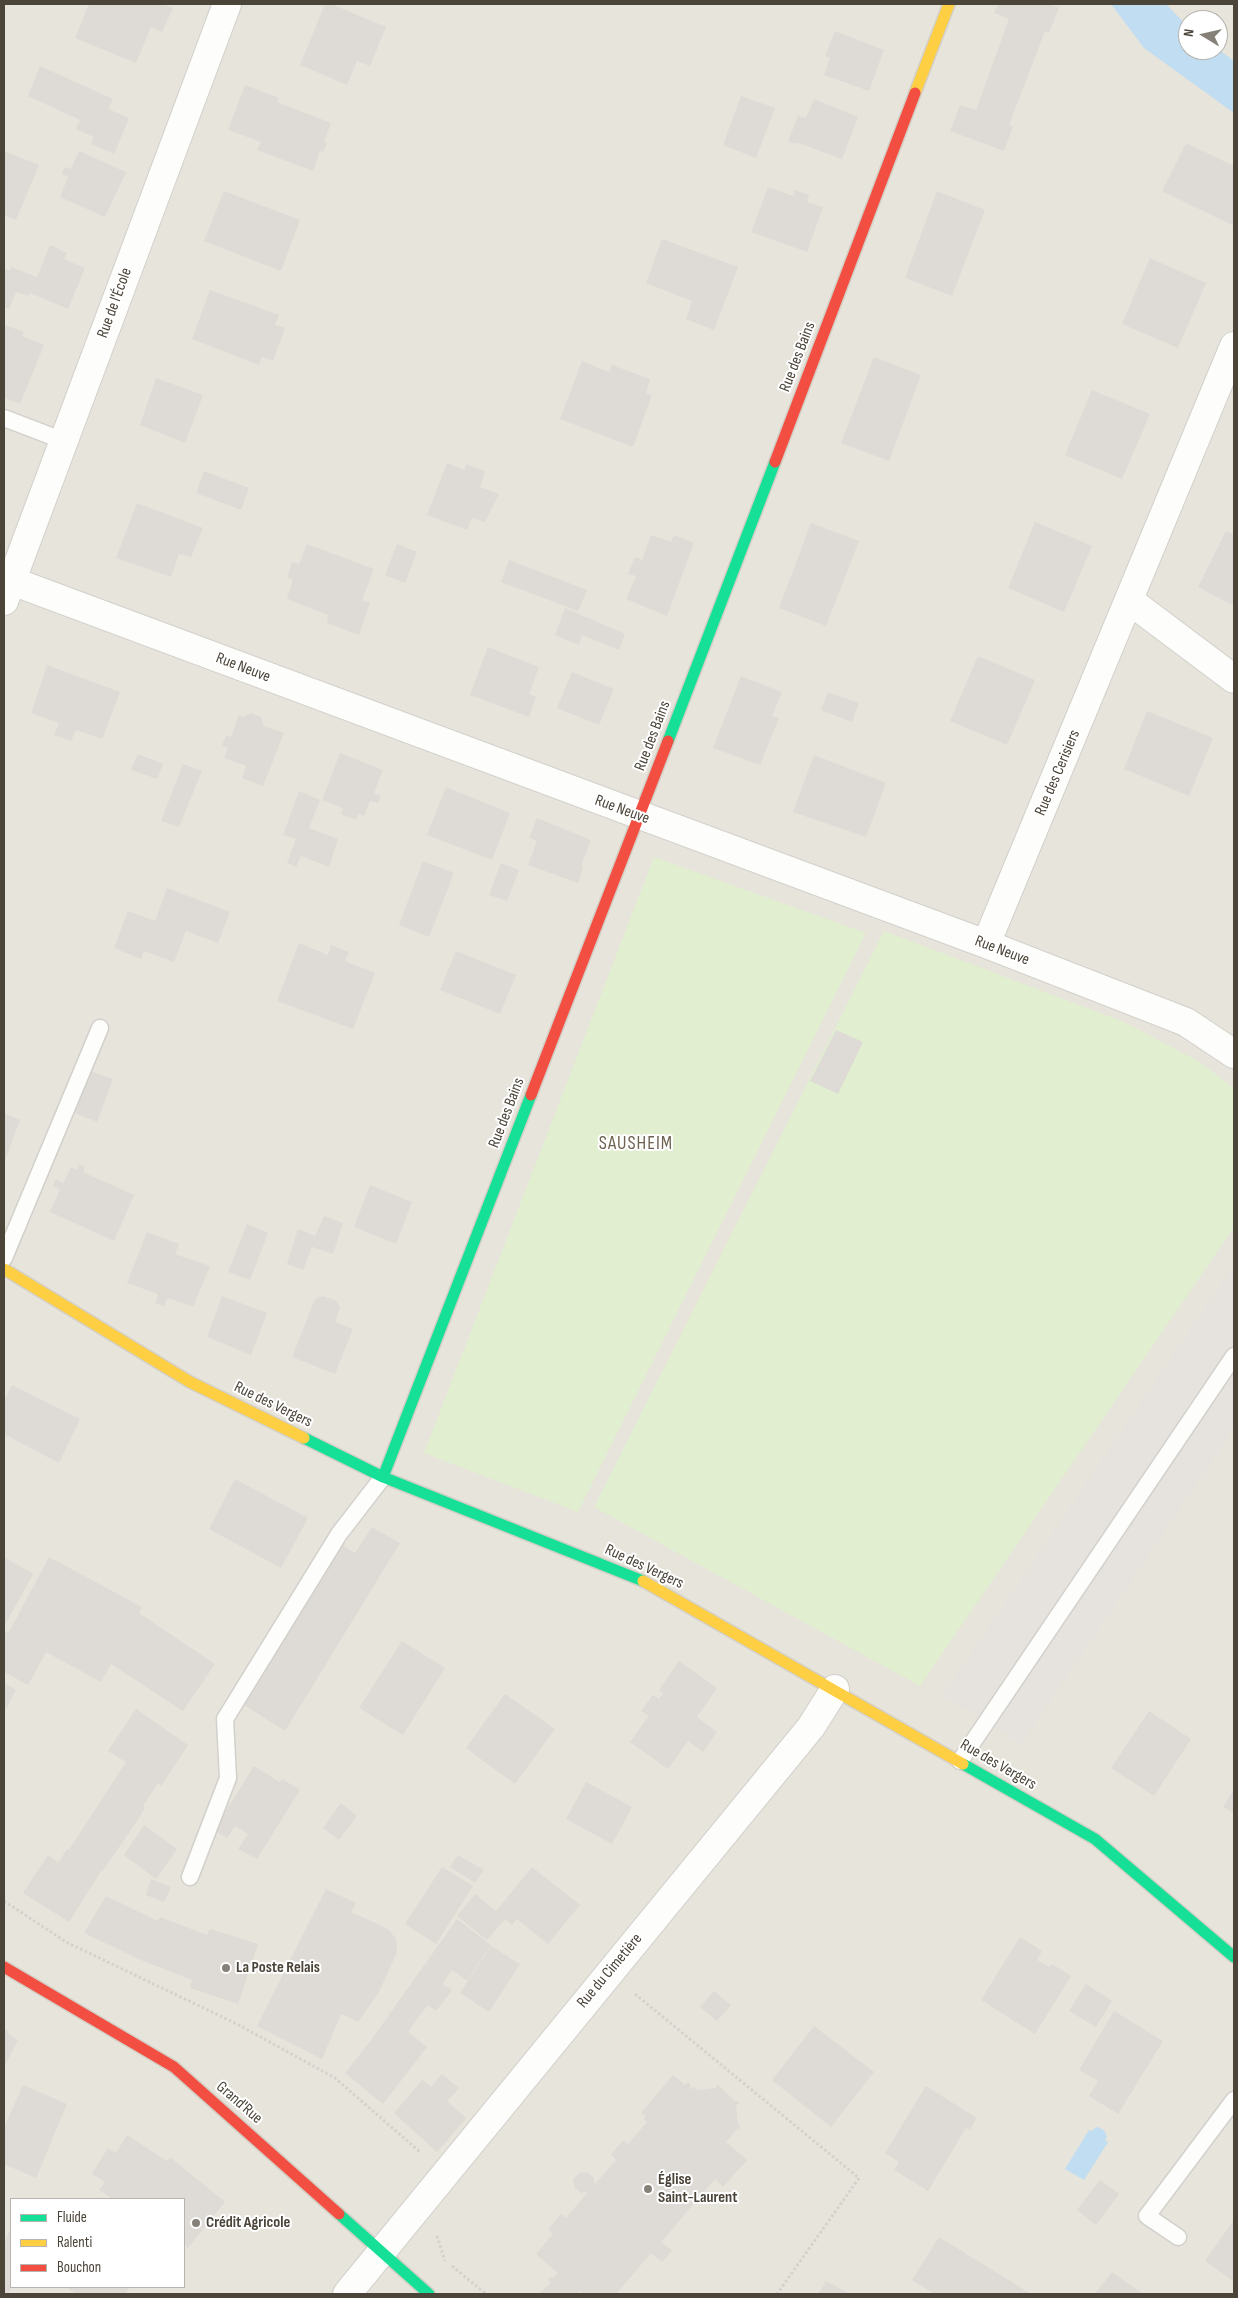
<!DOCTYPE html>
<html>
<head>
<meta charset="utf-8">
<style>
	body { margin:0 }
	#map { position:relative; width:1238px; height:2298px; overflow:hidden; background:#f4f2ee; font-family:"Sofia Sans Condensed",sans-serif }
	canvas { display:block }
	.frame { position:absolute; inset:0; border:5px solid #4b4439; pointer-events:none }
	.legend { position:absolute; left:10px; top:2198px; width:175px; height:90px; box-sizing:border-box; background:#fff; border:1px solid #b7b4b0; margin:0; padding:6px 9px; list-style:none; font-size:15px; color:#4b4439 }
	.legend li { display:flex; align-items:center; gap:10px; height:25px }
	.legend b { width:25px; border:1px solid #b7b4b0 }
	.north { position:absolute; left:1178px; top:10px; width:50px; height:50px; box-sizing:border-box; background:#fff; border:1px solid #b7b4b0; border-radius:50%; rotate:279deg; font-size:14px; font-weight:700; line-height:20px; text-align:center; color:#4b4439 }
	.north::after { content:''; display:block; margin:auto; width:18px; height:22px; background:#868178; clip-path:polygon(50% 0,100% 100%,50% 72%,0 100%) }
</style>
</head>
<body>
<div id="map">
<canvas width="1238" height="2298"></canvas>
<div class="frame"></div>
<ul class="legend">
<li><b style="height:6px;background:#16e098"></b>Fluide</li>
<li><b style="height:6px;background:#ffcf43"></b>Ralenti</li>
<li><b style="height:6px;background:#f24e42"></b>Bouchon</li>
</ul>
<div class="north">N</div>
</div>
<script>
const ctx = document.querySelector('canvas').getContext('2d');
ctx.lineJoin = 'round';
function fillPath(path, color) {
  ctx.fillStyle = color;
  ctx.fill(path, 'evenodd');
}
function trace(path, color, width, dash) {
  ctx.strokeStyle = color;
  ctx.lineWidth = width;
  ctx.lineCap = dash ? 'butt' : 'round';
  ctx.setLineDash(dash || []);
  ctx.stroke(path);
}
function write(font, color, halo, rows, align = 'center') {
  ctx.font = font + ' "Sofia Sans Condensed",sans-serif';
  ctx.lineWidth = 4;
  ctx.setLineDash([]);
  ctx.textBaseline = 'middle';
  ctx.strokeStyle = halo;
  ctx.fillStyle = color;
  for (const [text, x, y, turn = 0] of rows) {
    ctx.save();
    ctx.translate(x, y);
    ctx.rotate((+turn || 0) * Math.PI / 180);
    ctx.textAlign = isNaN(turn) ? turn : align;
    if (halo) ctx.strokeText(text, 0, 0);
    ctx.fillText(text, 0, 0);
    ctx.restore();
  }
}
fillPath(new Path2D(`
	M4,4H1234V2294H4ZM1188,20H1218V50H1188ZM11,2199H184V2287H11Z`), '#e7e4dc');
fillPath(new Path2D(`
	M654,857L866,933L578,1512L424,1453Z
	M884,931L1124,1022L1198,1061L1234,1088V1227L920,1686L594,1507Z`), '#e1eecf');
fillPath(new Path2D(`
	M1234,1265V1428L1021,1744L943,1695Z`), '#e6e3df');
fillPath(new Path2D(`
	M1111,4H1166L1188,27V50L1218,49L1234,61V113L1144,48Z
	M1097,2127L1104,2130L1107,2137L1105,2140L1108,2142L1084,2180L1065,2169L1089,2130L1091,2131Z`), '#c0ddf1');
fillPath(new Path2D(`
	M89,4H162L173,8L162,32L151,27L136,63L75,38Z
	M325,4H331L386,27L370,66L357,61L347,85L300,65Z
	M998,4H1049L1059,8L1049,33L1045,31L1009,125L1013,127L1004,151L950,131L960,105L976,110L1009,19L994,13Z
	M835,31L884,50L869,91L824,75L830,58L825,56Z
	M40,66L113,99L108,109L129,118L114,154L91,144L94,137L76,129L80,120L28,96Z
	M245,85L279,98L277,102L331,123L324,142L327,143L323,152L320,151L313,171L257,150L261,142L228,130Z
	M741,96L775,108L756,158L723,145Z
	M814,99L858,117L842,159L796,142L795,144L788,141L798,116L806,118Z
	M1186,143L1234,166V226L1162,191Z
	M4,151L39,165L16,220L4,215Z
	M79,151L126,172L105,217L60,197L68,177L62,174L65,167L71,169Z
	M768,187L793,196L795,190L809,195L807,202L823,207L807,252L751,232Z
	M224,191L300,220L281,271L204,241Z
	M937,191L985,210L952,296L905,278Z
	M662,239L738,267L714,330L686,319L692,301L646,283Z
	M50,245L67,253L64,259L85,268L68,309L30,293L29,296L16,292L9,309L4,307V268L10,271L11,267L37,277Z
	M1150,258L1206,283L1178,348L1122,324Z
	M210,290L279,315L275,325L285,328L273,361L262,357L259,365L192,339Z
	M5,325L24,332L22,336L44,345L20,404L4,398Z
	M874,357L921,375L889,461L841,443Z
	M582,361L609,372L612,365L650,379L646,393L652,395L633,447L560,419Z
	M156,378L203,395L185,443L140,425Z
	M1092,390L1150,414L1122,479L1065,455Z
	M447,463L464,470L466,464L485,471L480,487L499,494L485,522L472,518L467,530L427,515Z
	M204,471L249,488L241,510L196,493Z
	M137,503L203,528L191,557L179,554L171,577L116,558Z
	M1035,522L1092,546L1064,612L1008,588Z
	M811,523L859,541L826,626L779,608Z
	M1226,531L1234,535V606L1198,587Z
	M651,535L671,542L674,535L694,543L667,616L626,599L636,576L628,574L635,557L642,560Z
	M307,544L374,569L362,600L370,603L359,635L327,623L328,615L287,599L293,580L287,577L292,562L299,564Z
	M397,544L417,552L405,583L385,575Z
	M509,560L587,590L578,611L501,582Z
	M565,608L625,634L619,650L582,635L579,645L555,635Z
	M488,647L539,667L529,694L536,697L529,717L470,695Z
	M978,656L1035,680L1007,745L950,721Z
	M47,665L120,692L102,739L76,730L71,741L54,735L59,723L31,713Z
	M572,672L614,689L599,725L557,708Z
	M741,676L782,692L772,716L779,718L760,765L713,748Z
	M828,692L859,703L852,722L821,710Z
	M1147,711L1213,738L1189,796L1124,769Z
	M251,713L261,717L264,726L284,733L263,786L242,778L246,766L224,758L228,748L222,746L226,735L231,737L239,715L243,717Z
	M340,753L383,770L374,793L381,796L378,803L370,801L364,816L358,814L356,820L341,814L343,808L322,800Z
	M138,754L163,764L157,779L131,770Z
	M814,755L886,783L866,837L793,812Z
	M183,764L202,771L179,827L161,821Z
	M446,787L510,813L492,860L427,835Z
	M299,791L320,800L309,828L338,839L329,867L301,856L296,867L287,863L296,839L283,835Z
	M537,818L591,840L581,866L583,868L578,883L528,865L537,841L529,838Z
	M423,861L454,873L429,937L399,925Z
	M501,863L519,870L507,901L489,895Z
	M167,888L230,912L218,943L186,931L174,962L144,951L141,959L114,948L128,911L155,921Z
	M299,943L328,955L331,945L349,952L345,961L375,973L353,1029L277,1001Z
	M456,951L516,975L500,1014L440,990Z
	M836,1030L863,1042L838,1094L810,1081Z
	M90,1071L113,1079L97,1122L75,1113Z
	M4,1113L20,1120L4,1163Z
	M79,1164L85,1167L83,1172L134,1195L114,1241L50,1212L60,1190L53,1186L56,1179L63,1183L71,1167L77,1170Z
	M370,1185L412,1202L396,1244L354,1227Z
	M324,1216L343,1223L333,1254L312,1247L303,1270L287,1264L298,1229L315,1236Z
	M247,1224L268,1233L250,1280L228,1272Z
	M147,1232L179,1244L175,1254L210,1266L193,1307L168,1298L164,1306L155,1303L158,1294L127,1283Z
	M222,1296L267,1313L251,1355L207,1337Z
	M323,1296L337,1301L340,1308L335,1322L353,1329L335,1374L292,1357L315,1299Z
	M12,1385L80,1419L59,1463L4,1434V1400Z
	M235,1479L308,1518L281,1568L209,1529Z
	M372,1527L400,1543L285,1731L244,1705L342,1545L355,1553Z
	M4,1557L33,1574L4,1627Z
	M49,1557L142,1607L139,1613L215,1664L183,1711L111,1664L101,1682L46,1652L28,1685L4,1672V1634L7,1631L9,1632Z
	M402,1641L445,1668L403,1735L359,1708Z
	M679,1661L717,1688L697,1717L717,1732L703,1752L688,1741L668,1769L630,1742L649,1716L641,1711L653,1695L659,1699L663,1693L659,1690Z
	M4,1683L16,1690L6,1709L4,1708Z
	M505,1694L555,1729L515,1784L466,1748Z
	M136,1709L188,1745L161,1786L158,1783L143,1806L145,1808L137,1821L102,1872L101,1871L69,1922L23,1893L48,1855L58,1863L67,1849L69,1850L126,1762L108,1751Z
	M1149,1711L1191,1739L1154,1796L1111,1768Z
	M254,1766L280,1782L282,1779L300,1790L257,1859L238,1849L248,1834L235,1826L227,1838L214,1830Z
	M586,1782L632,1807L612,1844L566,1819Z
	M1234,1789V1813L1223,1807Z
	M341,1803L357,1816L339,1840L323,1828Z
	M144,1825L177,1849L156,1879L124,1855Z
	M458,1855L484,1870L475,1883L450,1867Z
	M442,1867L473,1886L436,1944L405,1924Z
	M532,1867L580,1905L548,1944L517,1919L512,1925L505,1919L487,1940L457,1916L475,1894L496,1911Z
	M151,1879L171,1887L164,1902L146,1895Z
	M326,1889L356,1903L351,1912L388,1929L396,1939L397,1952L379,1992L358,2022L341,2014L322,2059L257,2026Z
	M106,1896L158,1921L160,1917L207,1935L210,1929L258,1944L238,2004L190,1988L192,1980L143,1961L84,1933Z
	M457,1919L491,1945L467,1981L452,1970L442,1984L452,1990L436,2011L428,2005L419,2016L408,2032L427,2047L383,2104L345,2073L369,2043Z
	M1020,1937L1042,1951L1037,1960L1050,1967L1052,1964L1071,1976L1035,2034L981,2000Z
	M491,1946L520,1964L489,2012L460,1993Z
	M1086,1984L1112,2001L1096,2027L1069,2011Z
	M714,1991L731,2005L717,2021L700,2007Z
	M1114,2011L1163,2041L1118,2114L1089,2096L1098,2081L1079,2070Z
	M814,2026L874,2072L831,2127L772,2080Z
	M4,2029L9,2031L8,2034L18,2040L6,2064L4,2063Z
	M442,2074L459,2088L447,2101L466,2118L437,2152L394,2113L422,2080L431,2087Z
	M673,2075L685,2085L688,2082L691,2085L689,2088L693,2091L691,2088L694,2087L697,2090L716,2088L717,2084L735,2101H738L739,2103L736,2105L738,2124L741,2129L738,2128L726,2142L747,2160L723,2187L715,2179L661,2242L672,2250L662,2262L651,2253L616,2294H584L580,2291L577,2294H539L551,2282L548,2280L550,2277L553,2278L558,2273L536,2254L553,2234L548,2229L561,2214L566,2218L588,2192L581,2193L575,2188L573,2179L579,2173L587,2172L594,2178V2185L616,2160L611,2155L623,2140L628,2144L647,2122L643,2118L646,2116L641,2113Z
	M23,2085L67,2104L36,2178L4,2164V2128Z
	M926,2086L977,2118L970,2130L966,2128L928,2191L894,2170L899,2162L885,2153Z
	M127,2135L167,2161L170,2157L225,2202L188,2248L184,2244V2199H113L99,2190L105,2182L92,2174L108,2148L116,2153Z
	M1100,2180L1119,2194L1096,2225L1077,2210Z
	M1234,2220V2282L1205,2261Z
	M11,2227V2288L8,2294H4V2244Z
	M939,2237L1031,2294H934L912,2280Z
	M1112,2272L1143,2294H1095Z
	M826,2281L850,2294H818Z
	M66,2287H130L125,2294H77Z`), '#dedbd6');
const lane = new Path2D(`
	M4,418L64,441
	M4,1258L100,1028
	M960,1761L1234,1356
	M190,1877L228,1778L225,1719L339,1534L383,1477
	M1178,2237L1147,2216L1234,2100`);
const street = new Path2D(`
	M4,578L986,944L1186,1022L1234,1054
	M4,601L227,4
	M1130,601L1234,679
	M986,944L1234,346
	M347,2294L811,1727L835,1689`);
const fast = new Path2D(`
	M668,741L775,462
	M304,1438L383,1477L643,1581
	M383,1477L531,1095
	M963,1764L1095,1839L1234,1957
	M339,2214L429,2294`);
const slow = new Path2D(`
	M915,93L949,4
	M4,1269L190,1382L304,1438
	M643,1581L963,1764`);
const jam = new Path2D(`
	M775,462L915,93
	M531,1095L668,741
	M4,1967L174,2067L339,2214`);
trace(lane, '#d2d0cb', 19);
trace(street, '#d2d0cb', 30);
trace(fast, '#d3cfc5', 14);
trace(slow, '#d3cfc5', 14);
trace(jam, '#d3cfc5', 14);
trace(new Path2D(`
	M4,1901L66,1942L237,2024L335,2078L420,2152
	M635,1994L859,2178L777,2294
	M437,2236L445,2261
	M452,2266L486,2294`), '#d3d2cc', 3, [2.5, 2.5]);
trace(lane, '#fdfdfc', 16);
trace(street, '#fdfdfc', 28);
trace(fast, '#16e098', 11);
trace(slow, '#ffcf43', 11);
trace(jam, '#f24e42', 11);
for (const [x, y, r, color] of [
	[226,1968,5,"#868178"],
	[648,2189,5,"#868178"],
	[196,2223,5,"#868178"]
]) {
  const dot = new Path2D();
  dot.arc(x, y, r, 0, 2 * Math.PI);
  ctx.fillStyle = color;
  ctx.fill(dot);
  trace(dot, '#fff', 2);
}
write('16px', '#4b4439', '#fff', [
	["Rue de l'École",115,303,-70],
	["Rue des Bains",798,357,-69],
	["Rue Neuve",243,668,21],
	["Rue des Bains",653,736,-69],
	["Rue des Cerisiers",1058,773,-67],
	["Rue Neuve",622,810,20],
	["Rue Neuve",1002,951,21],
	["Rue des Bains",507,1113,-69],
	["Rue des Vergers",273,1405,26],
	["Rue des Vergers",644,1567,25],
	["Rue des Vergers",998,1765,30],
	["Rue du Cimetière",610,1971,-50],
	["Grand'Rue",239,2103,41]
]);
write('bold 16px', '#4b4439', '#fff', [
	["La Poste Relais",236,1968],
	["Église",658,2180],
	["Saint-Laurent",658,2198],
	["Crédit Agricole",206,2223]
], 'left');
ctx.letterSpacing = '1px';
write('19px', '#6e6250', '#fff', [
	["SAUSHEIM",636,1144]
]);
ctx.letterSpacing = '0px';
</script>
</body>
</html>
